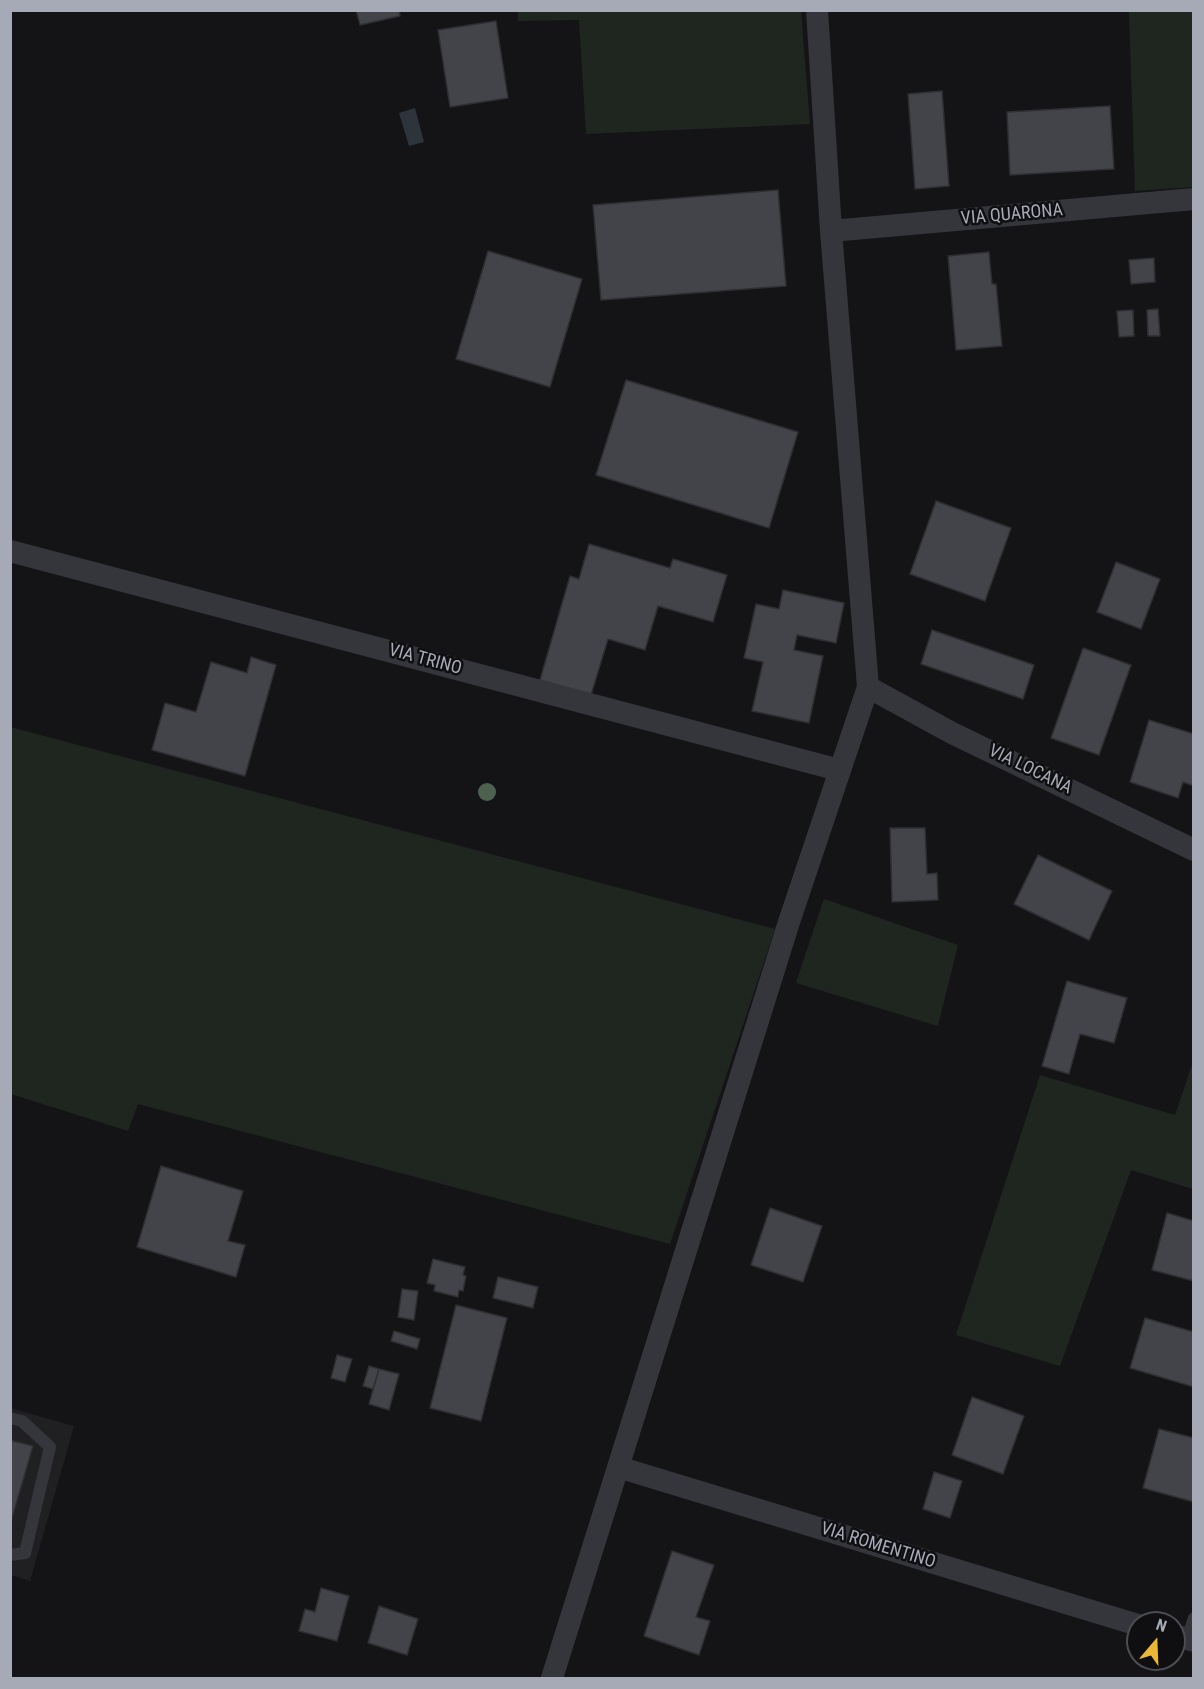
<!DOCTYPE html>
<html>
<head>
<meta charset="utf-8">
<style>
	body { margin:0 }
	#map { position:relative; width:1204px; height:1689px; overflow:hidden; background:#141416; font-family:"Roboto Condensed",sans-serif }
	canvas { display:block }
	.frame { position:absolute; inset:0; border:12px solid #a6aab6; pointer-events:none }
	.north { position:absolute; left:1126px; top:1611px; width:60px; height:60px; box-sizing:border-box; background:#0f0f11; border:2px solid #4b4d53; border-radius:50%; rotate:19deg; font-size:16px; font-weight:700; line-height:24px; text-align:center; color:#a6aab6 }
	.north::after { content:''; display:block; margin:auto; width:21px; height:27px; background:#ebb737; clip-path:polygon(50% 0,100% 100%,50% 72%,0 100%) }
</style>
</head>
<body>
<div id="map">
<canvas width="1204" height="1689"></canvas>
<div class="frame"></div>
<div class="north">N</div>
</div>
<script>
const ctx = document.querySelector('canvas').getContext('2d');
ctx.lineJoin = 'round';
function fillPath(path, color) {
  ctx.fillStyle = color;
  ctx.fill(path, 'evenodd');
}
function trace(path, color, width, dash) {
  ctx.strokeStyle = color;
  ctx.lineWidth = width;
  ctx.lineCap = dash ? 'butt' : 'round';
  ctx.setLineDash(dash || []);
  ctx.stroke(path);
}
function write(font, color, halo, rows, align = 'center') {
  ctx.font = font + ' "Roboto Condensed",sans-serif';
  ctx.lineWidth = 5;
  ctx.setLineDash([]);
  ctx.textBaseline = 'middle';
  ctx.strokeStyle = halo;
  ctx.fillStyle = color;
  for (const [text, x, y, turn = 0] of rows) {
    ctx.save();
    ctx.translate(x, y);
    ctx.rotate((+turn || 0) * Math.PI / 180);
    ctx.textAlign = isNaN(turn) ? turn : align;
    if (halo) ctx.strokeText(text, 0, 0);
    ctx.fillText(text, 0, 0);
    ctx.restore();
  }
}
fillPath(new Path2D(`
	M10,1408L74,1426L30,1581L11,1575Z`), '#202023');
fillPath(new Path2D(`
	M518,11H801L810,124L586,134L579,20L518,21Z
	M1129,11H1193V187L1135,191Z
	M10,727L775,929L670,1244L138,1104L128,1131L11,1094Z
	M824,899L958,945L938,1026L796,983Z
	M1193,1062V1189L1131,1170L1060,1366L956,1335L1040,1075L1175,1115Z`), '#1f2620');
fillPath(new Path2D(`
	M415,108L424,142L409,146L399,113Z`), '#2d343b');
const building = new Path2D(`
	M356,10H399L400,16L360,25Z
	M496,21L508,98L450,107L438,30Z
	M942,91L949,186L915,189L908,94Z
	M1110,106L1114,169L1010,175L1007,112Z
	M778,190L786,286L601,300L593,205Z
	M488,251L582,279L550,387L456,359Z
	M989,252L992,284H996L1002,346L956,350L948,256Z
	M1154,258L1155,282L1131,284L1129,260Z
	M1158,309L1160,336H1148L1147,310Z
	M1133,310L1134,336L1119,337L1117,311Z
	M626,380L798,432L769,528L596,475Z
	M936,501L1011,528L985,601L910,574Z
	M589,544L670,568L673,559L727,575L713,622L658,606L645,650L608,639L591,695L540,680L570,576L579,579Z
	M1116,562L1160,579L1141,629L1097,612Z
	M783,590L844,603L836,643L797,635L794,650L823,656L809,723L752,711L763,662L744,658L756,604L779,609Z
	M932,630L1034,665L1023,699L921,664Z
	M1083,648L1131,665L1099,755L1051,738Z
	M251,657L276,665L245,776L152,750L165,703L196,712L211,662L247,673Z
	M1149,720L1194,734V786L1183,782L1178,798L1130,782Z
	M890,828H925L927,874L937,873L938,900L892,902Z
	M1038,855L1112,891L1089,940L1014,904Z
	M1067,981L1127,998L1114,1043L1080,1034L1069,1074L1042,1066Z
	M161,1166L243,1191L228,1241L245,1245L236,1277L137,1247Z
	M770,1208L822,1226L803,1282L751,1265Z
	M1167,1213L1194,1221V1281L1152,1270Z
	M433,1259L465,1267L463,1275L466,1276L463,1291L459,1290L458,1297L434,1291L435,1285L427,1283Z
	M498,1277L538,1287L533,1308L493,1298Z
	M402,1289L418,1291L414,1320L398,1317Z
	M456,1305L507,1318L481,1421L430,1408Z
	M1145,1318L1194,1332V1387L1130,1368Z
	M394,1331L420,1339L417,1349L391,1341Z
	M337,1355L352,1359L345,1382L331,1378Z
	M369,1366L379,1369L373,1389L363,1386Z
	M379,1369L399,1374L389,1410L369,1404Z
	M972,1397L1024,1416L1003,1474L952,1455Z
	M1159,1429L1194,1438V1502L1143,1488Z
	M10,1440L33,1446L10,1525Z
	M934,1472L962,1481L950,1518L923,1509Z
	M672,1551L714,1565L696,1617L710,1621L699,1655L644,1636Z
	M321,1588L349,1596L337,1641L299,1631L305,1609L315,1612Z
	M379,1606L418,1619L407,1655L368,1643Z`);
fillPath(building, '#434449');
trace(building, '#2f2e32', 1.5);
trace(new Path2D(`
	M10,1418L22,1421L50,1447L25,1553L10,1555
	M1187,1639L1194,1618`), '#35363b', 12);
trace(new Path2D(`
	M831,231L1194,199
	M10,551L839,770
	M868,687L952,733L1194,850
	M618,1467L1138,1625
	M1174,1635L1194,1641
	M552,1678L789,922L868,687L831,231L817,10`), '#35363b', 22);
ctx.fillStyle = '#4e6151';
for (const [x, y] of [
	[487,792]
]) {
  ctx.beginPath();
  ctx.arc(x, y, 9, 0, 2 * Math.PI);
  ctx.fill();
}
write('18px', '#a6aab6', '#0f0f11', [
	["VIA QUARONA",1012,215,-5],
	["VIA TRINO",425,660,15],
	["VIA LOCANA",1030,770,26],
	["VIA ROMENTINO",878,1546,17]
]);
</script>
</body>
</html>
